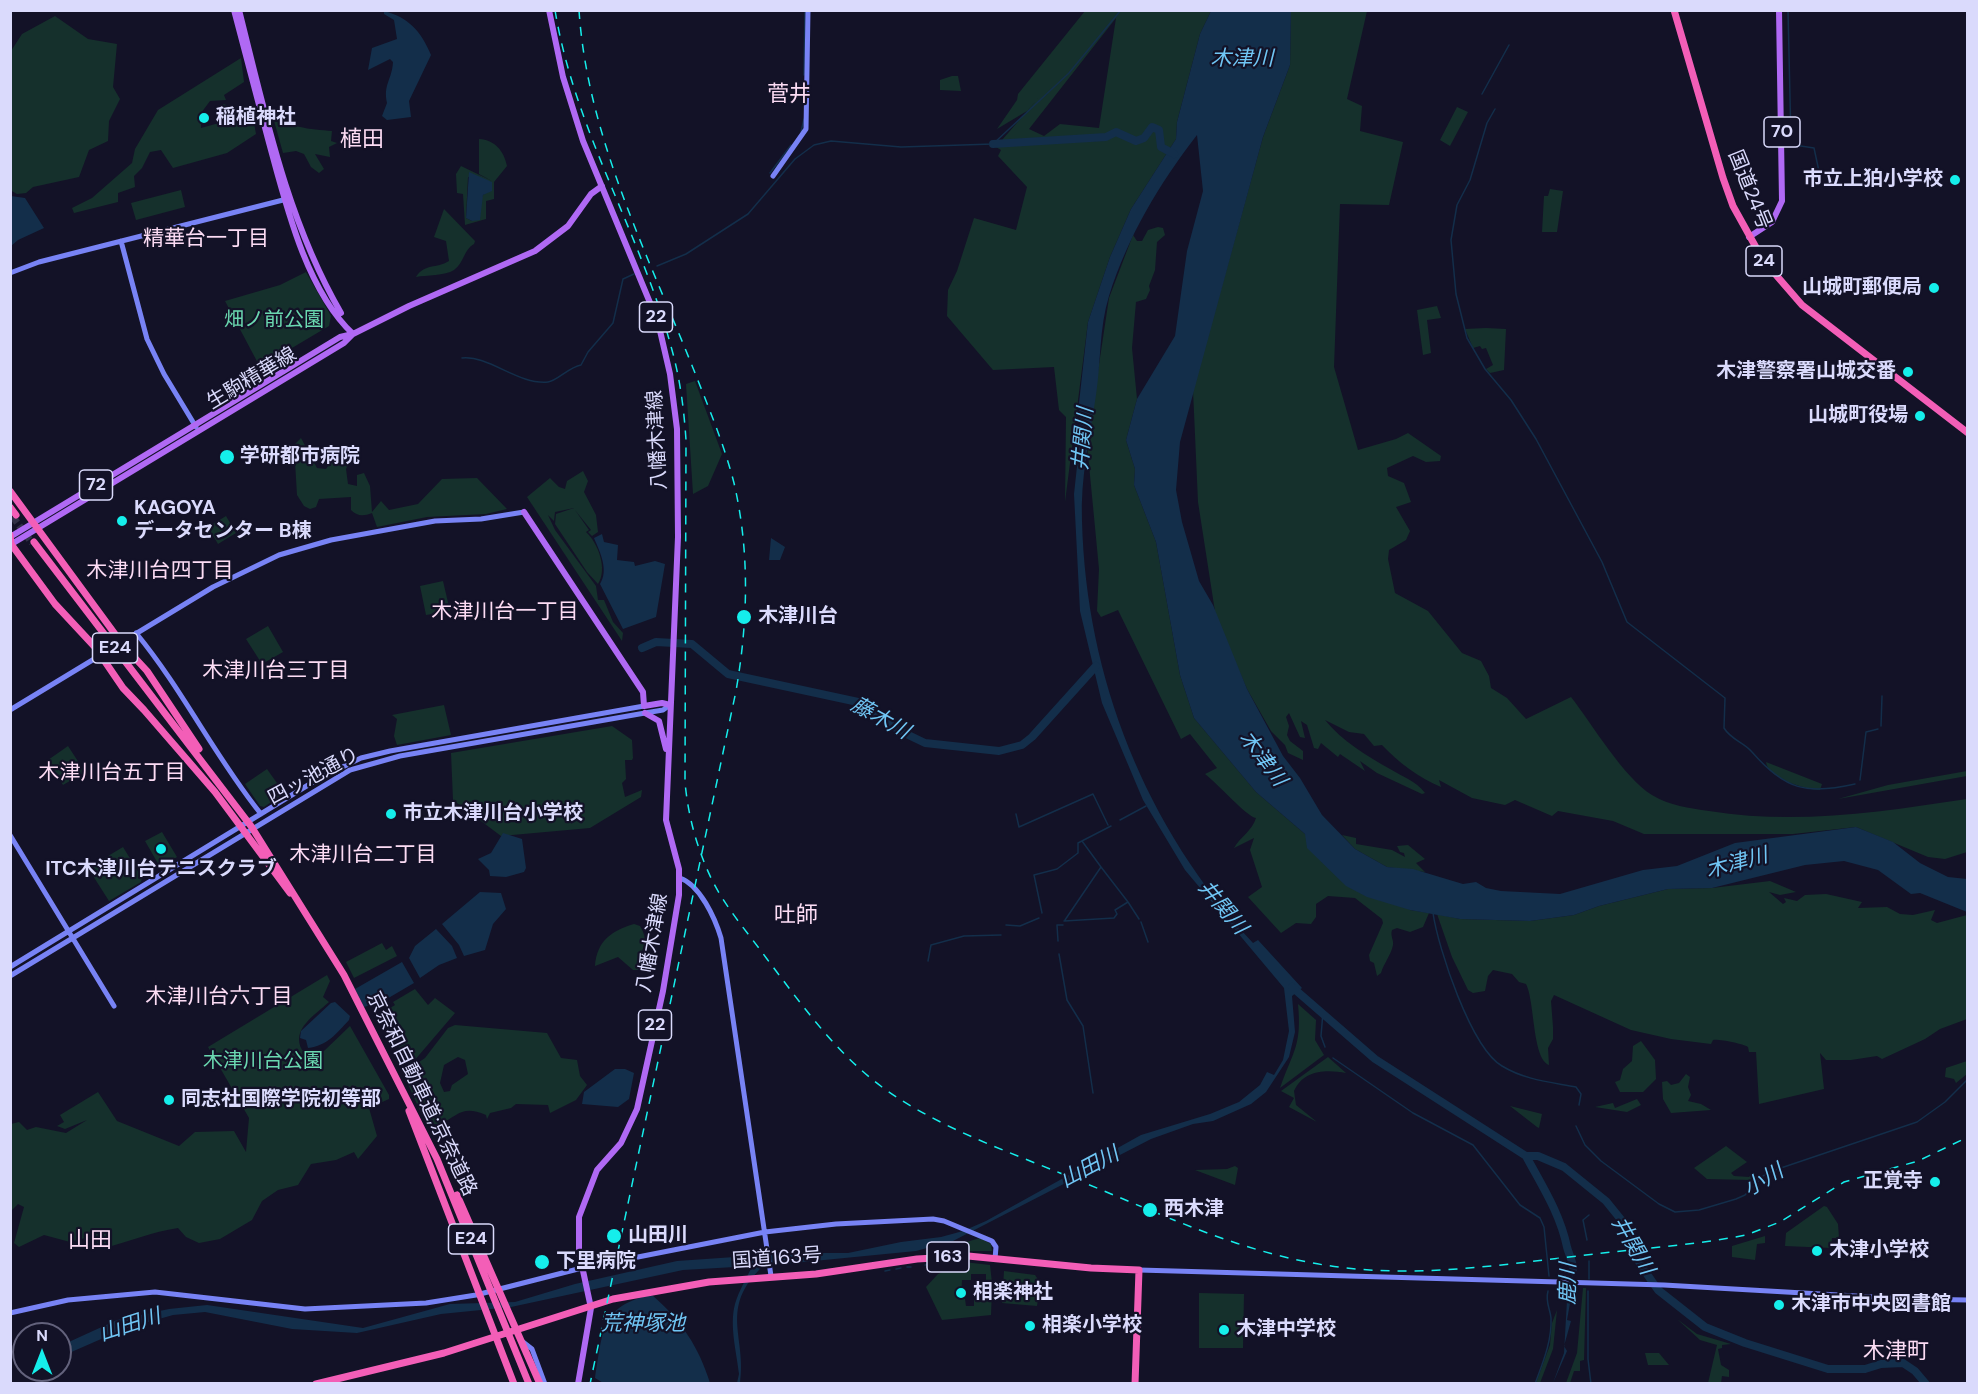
<!DOCTYPE html>
<html>
<head>
<meta charset="utf-8">
<style>
	body { margin:0 }
	#map { position:relative; width:1978px; height:1394px; overflow:hidden; background:#131227; font-family:"DM Sans",sans-serif }
	canvas { display:block }
	.frame { position:absolute; inset:0; border:12px solid #dadafc; pointer-events:none }
	.north { position:absolute; left:12px; top:1322px; width:60px; height:60px; box-sizing:border-box; background:#131227; border:2px solid #63627c; border-radius:50%; rotate:0deg; font-size:16px; font-weight:700; line-height:24px; text-align:center; color:#dadafc }
	.north::after { content:''; display:block; margin:auto; width:21px; height:27px; background:#15eeeb; clip-path:polygon(50% 0,100% 100%,50% 72%,0 100%) }
</style>
</head>
<body>
<div id="map">
<canvas width="1978" height="1394"></canvas>
<div class="frame"></div>
<div class="north">N</div>
</div>
<script>
const ctx = document.querySelector('canvas').getContext('2d');
ctx.lineJoin = 'round';
function fillPath(path, color) {
  ctx.fillStyle = color;
  ctx.fill(path, 'evenodd');
}
function trace(path, color, width, dash) {
  ctx.strokeStyle = color;
  ctx.lineWidth = width;
  ctx.lineCap = dash ? 'butt' : 'round';
  ctx.setLineDash(dash || []);
  ctx.stroke(path);
}
function write(font, color, halo, rows, align = 'center') {
  ctx.font = font + ' "DM Sans","Noto Sans JP",sans-serif';
  ctx.lineWidth = 4.5;
  ctx.setLineDash([]);
  ctx.textBaseline = 'middle';
  ctx.strokeStyle = halo;
  ctx.fillStyle = color;
  for (const [text, x, y, turn = 0] of rows) {
    ctx.save();
    ctx.translate(x, y);
    ctx.rotate((+turn || 0) * Math.PI / 180);
    ctx.textAlign = isNaN(turn) ? turn : align;
    if (halo) ctx.strokeText(text, 0, 0);
    ctx.fillText(text, 0, 0);
    ctx.restore();
  }
}
fillPath(new Path2D(`
	M1085,11H1211L1200,34L1177,122L1176,139L1131,209L1110,257L1088,322L1065,502L1066,417L1059,410L1054,367L993,370L947,316L948,290L957,271L974,218L1016,230L1027,187L998,156L1001,150L996,147L1041,95L1027,111L997,129L1017,100L1018,94ZM1116,18L1099,128L1060,124L1044,136L1029,129Z
	M1291,11H1367L1347,99L1362,106L1360,131L1403,142L1389,205L1340,204L1334,367L1358,450L1396,439L1408,433L1441,456L1440,461L1426,462L1413,456L1387,468L1388,476L1404,483L1411,502L1396,507L1410,531L1406,540L1389,550L1388,559L1395,593L1428,611L1462,653L1481,661L1489,676L1491,688L1507,698L1526,719L1571,697C1592,724 1624,778 1652,795C1670,806 1689,808 1709,811C1796,825 1881,812 1967,799V852L1945,859L1928,857L1856,827L1793,834H1644L1613,821L1558,811L1552,816L1515,800L1505,805L1472,798L1439,780L1441,787C1419,778 1398,762 1382,745L1374,746L1364,734L1349,732L1325,720C1341,740 1368,757 1390,769C1403,777 1416,781 1425,793L1422,794L1377,773L1360,761L1365,771L1340,754L1338,757L1321,743L1318,749L1314,748L1307,725L1301,721L1305,738L1300,737L1289,713L1286,717L1289,726L1287,735L1290,741L1303,751V760L1288,753L1285,745L1271,731L1247,689L1216,618L1198,502L1193,390L1263,137L1290,65Z
	M55,16L88,39L117,44L113,87L120,99L109,121L108,141L89,150L79,177L33,187L26,193L17,194L10,190L11,51L22,34Z
	M241,58L244,82L224,95L226,100L210,101L201,113V128L219,123L223,119V104L247,111L254,123L256,134L227,153L173,168L161,150L150,152L142,168L134,176L135,187L118,193V202L74,213L72,208L92,198L132,163L135,149L158,110Z
	M952,76H958L961,91L940,90V80Z
	M1457,107L1468,112L1450,146L1440,140Z
	M274,108C283,129 312,129 332,131L331,141L337,143L329,147L330,157L315,154L324,169L319,173L311,167L304,154L296,151L283,153L271,110Z
	M479,139C495,140 504,151 507,166L494,182V199L486,201V219L465,225L463,194L457,193L456,174L461,166L492,181L479,174ZM468,177L491,182L492,188L483,195L472,221L466,218Z
	M1550,189L1563,191L1557,232H1542L1544,196H1548Z
	M181,190L185,207L136,220L131,203Z
	M444,209L475,241L474,244C464,249 464,263 454,270C445,276 426,275 416,277C425,263 436,269 449,261L446,241L434,237Z
	M1158,227L1163,228L1165,235L1157,242L1155,270L1149,286L1150,290L1146,299L1136,302L1132,348L1137,399L1126,440L1135,469L1134,485L1156,542L1180,675L1194,718L1256,792L1305,834L1410,910L1429,913L1423,927L1410,932L1397,928L1392,930C1390,936 1394,940 1393,945C1391,955 1384,963 1381,973L1377,976L1374,963L1370,961L1369,955L1383,923L1382,919L1355,898L1328,896L1316,904V917L1311,924L1296,923L1281,933L1248,897L1262,887L1250,850L1254,838L1234,848C1241,836 1252,831 1256,818C1247,817 1217,783 1205,774L1217,768L1190,734L1181,739L1118,610L1101,617L1097,611L1099,569L1087,444L1109,298L1133,235L1137,241H1142L1148,230Z
	M306,272L331,316L329,326L260,367L225,301L280,285Z
	M1437,306L1441,318L1427,320L1431,353L1423,355L1417,310Z
	M1486,328L1506,329L1504,370L1490,373L1486,369L1493,365L1486,348L1482,349L1480,346L1473,348L1465,329Z
	M695,381L722,454L708,486L693,494L686,384Z
	M301,438L317,468L326,469L341,447L352,457L346,469L348,484L357,486V475L364,473L370,486L372,512L381,501L389,510L418,504L442,479L477,478L507,509L486,514L427,517L377,527L372,513C364,516 358,517 351,510V497L319,499L316,507L310,509L304,506L297,495L294,445Z
	M583,471L588,481L584,492L596,515L598,532L592,536L588,532L591,530L575,510L589,530L586,532C598,543 608,569 598,584L587,572L555,524L556,514L574,508L555,512L554,521L548,515L555,530L596,586L598,600H604L613,622L623,633L622,641L527,497L550,478L559,487L565,489L567,481Z
	M226,516L236,533L218,544L208,527Z
	M443,581L450,611L426,615L420,586Z
	M268,626L283,652L262,664L246,639Z
	M444,705L451,735L397,745L394,736L397,719L392,715Z
	M612,726L632,740L633,758L632,760H625L626,779L622,783L625,797L642,790L641,797L590,828L501,836L453,800L451,753Z
	M68,746L85,772L63,785L48,760Z
	M1766,762L1822,784L1820,790C1805,790 1767,777 1766,762Z
	M267,769L284,793L264,807L260,806L245,784Z
	M1967,771V776L1838,799L1888,785Z
	M162,832L177,857L160,867L145,841Z
	M1342,835L1356,838V844L1392,850L1405,857L1404,853L1400,852L1397,846L1408,845L1425,859L1416,863L1425,872L1387,867L1355,849Z
	M123,847L142,878L141,882L109,901L88,868Z
	M1770,881L1796,892L1780,895L1769,892L1783,904L1786,902L1784,898L1797,901L1805,895L1826,894L1862,902L1858,908L1887,907L1900,914L1913,915L1935,910L1931,920L1937,923L1967,915V1019L1940,1029L1925,1039L1882,1059L1877,1056L1851,1060H1826L1820,1053L1824,1089L1759,1104L1756,1052H1749L1748,1047C1743,1044 1720,1039 1713,1040L1711,1044L1671,1039L1631,1030L1554,995L1551,1001L1553,1027V1039L1548,1048L1549,1065C1532,1058 1535,1001 1526,984L1519,982L1512,974L1493,970L1488,976L1485,991L1473,993L1468,990L1452,957L1437,914L1460,919L1530,921L1574,915L1599,906L1668,889L1712,888Z
	M634,924L640,926C650,942 642,949 637,963L639,970H633L618,957L595,966C597,941 611,931 634,924Z
	M382,943L386,950L392,946L397,956L354,978L346,962Z
	M327,975L330,981L323,997L329,1002C314,1016 291,1029 302,1050L324,1051L350,1026L389,1095V1099L369,1108L377,1136L358,1159L354,1152L336,1160L311,1164L298,1185L278,1190L262,1201L252,1220L220,1239L199,1243L186,1237L178,1228C152,1232 130,1241 105,1248L89,1237L70,1242L44,1235L19,1247L14,1243L24,1207L18,1204L11,1211V1124L19,1122L27,1130L36,1127L66,1133L87,1120L65,1129L57,1126L64,1122L60,1115L98,1092L117,1121L179,1146L195,1132L234,1131L246,1152L249,1118L208,1047Z
	M415,989L428,1005L435,998L455,1013L408,1068L394,1037L378,1020L382,1013L395,1005L393,1002Z
	M1298,1004L1316,1020L1315,1040L1324,1055L1280,1088C1293,1051 1302,1046 1298,1004Z
	M455,1025L547,1033L561,1058L577,1060L580,1076L587,1085L576,1100L550,1113L548,1105L516,1104L511,1108L490,1113L487,1119L486,1115C462,1105 459,1115 439,1125L425,1122L403,1073L425,1058L448,1028ZM458,1057L465,1060L468,1074L452,1085L450,1091L444,1092L440,1083L444,1065Z
	M1641,1041L1655,1060L1656,1079L1643,1092H1620L1615,1082L1620,1080L1623,1069L1632,1061L1633,1046Z
	M1328,1057L1346,1073C1326,1069 1303,1070 1294,1091L1296,1105L1317,1122L1289,1107L1294,1098L1281,1091Z
	M1967,1061V1074L1956,1083L1954,1079L1945,1077L1946,1068Z
	M1686,1074L1690,1077L1688,1087L1691,1095L1688,1101L1701,1104L1711,1110L1671,1113L1663,1099L1662,1082L1667,1081L1671,1085L1679,1083Z
	M1637,1099L1641,1105L1627,1112L1595,1107L1613,1103L1615,1108Z
	M1510,1106L1542,1114L1539,1128L1537,1127Z
	M1726,1146L1747,1162L1731,1173L1734,1176L1749,1177L1751,1175L1754,1176L1751,1180L1707,1179L1694,1168Z
	M1235,1166L1238,1168L1235,1185L1195,1170L1227,1169Z
	M1824,1206L1827,1207L1838,1224L1839,1238H1832L1831,1248L1785,1246L1786,1233Z
	M1765,1236V1243L1757,1244L1755,1260L1732,1257V1246Z
	M980,1238L991,1244L992,1251H962L963,1243Z
	M955,1261L990,1265L992,1283H986V1274H971V1280H962L961,1298L965,1299L966,1306H974V1300H986L987,1289H992L991,1315L942,1320L926,1287L938,1274L950,1269Z
	M1004,1271L1035,1275L1049,1296L1038,1299L1037,1306L1002,1303Z
	M1583,1288H1586L1584,1360L1580,1361V1371H1574L1570,1383H1566L1577,1353Z
	M1199,1293L1244,1294L1243,1348H1199Z
	M1557,1310L1553,1349L1540,1383H1536L1550,1345L1552,1323Z
	M1677,1319L1697,1334L1731,1344L1722,1345V1348L1718,1349L1721,1365L1729,1370V1377L1722,1376L1721,1383H1708L1717,1345L1700,1340Z
	M1645,1353H1659L1669,1365H1648Z`), '#15302c');
fillPath(new Path2D(`
	M384,11C408,17 421,31 431,55L409,101L411,117L387,120L382,116L387,103C383,84 392,80 393,62L390,59L368,70L372,48L397,39L394,20L384,14Z
	M1211,11H1291L1290,65L1263,137L1180,442L1176,490L1182,522L1199,581L1213,605L1247,689L1283,756L1300,778L1322,815L1355,849L1387,867L1413,869L1463,884L1476,882L1486,888L1501,891L1560,894L1643,870L1677,866L1735,843L1856,827L1893,842L1920,863L1948,877L1967,879V912L1920,893L1911,894L1878,870L1844,861L1805,865L1712,888L1668,889L1599,906L1574,915L1530,921L1460,919L1410,910L1367,897L1346,886L1307,848L1305,834L1256,792L1194,718L1180,675L1156,542L1134,485L1135,469L1126,440L1137,399L1175,336L1187,251L1203,191L1197,135C1159,184 1128,236 1109,296C1099,328 1101,363 1096,395C1090,436 1080,479 1082,521C1086,678 1146,828 1253,943L1258,940L1302,988L1292,996L1295,1032L1289,1057L1266,1092L1251,1104L1213,1121L1193,1124L1151,1139L953,1241L916,1251L763,1266C718,1309 747,1336 740,1383H737L739,1374C737,1354 729,1326 735,1304C739,1290 748,1276 752,1266L683,1270L511,1307L441,1314L357,1333L292,1329L205,1312L173,1315L124,1329L60,1357V1346L117,1320L169,1309L207,1305L363,1328L450,1304L515,1302L575,1284L677,1261L792,1253H848L901,1242L941,1237L963,1231L986,1221L1141,1135L1210,1114L1239,1102L1260,1085L1267,1072L1274,1075L1283,1060L1289,1031L1284,988L1185,870L1143,800L1102,703L1080,611L1074,494L1080,439L1079,403L1088,322L1110,257L1131,209L1176,139L1177,122L1200,34Z
	M469,172L492,182V191L483,195L480,220L472,221L466,218Z
	M11,196L25,198L44,228L18,240L11,246Z
	M602,534L604,542L618,545L617,560L634,562L635,566L655,561L665,564L656,617L623,629L600,584C609,570 600,552 594,538Z
	M771,538L785,547L780,560H769Z
	M503,833L522,839L526,868L524,872L506,877L490,876L489,870L478,859L491,853Z
	M480,892L501,893L506,909L493,924L485,950L464,956L459,945L442,924Z
	M436,929L452,946L457,958L439,965L420,978L409,958L415,946Z
	M402,962L414,983L385,1000L364,1007L355,989Z
	M335,1002L350,1016L349,1020C337,1033 327,1046 308,1048L306,1040L300,1038L301,1031L331,1003Z
	M615,1069H625L634,1073L629,1099L618,1107L582,1104L584,1092Z
	M1573,1262L1572,1292L1567,1320L1571,1321L1564,1346L1567,1351L1553,1383L1564,1353L1567,1300L1571,1293Z
	M652,1295C681,1320 699,1347 710,1383L605,1384L595,1378C603,1332 600,1305 652,1295Z`), '#132e4a');
trace(new Path2D(`
	M1788,10L1791,142L1794,145L1814,148L1820,176
	M804,75L805,10
	M1482,94L1509,45
	M1495,109L1487,123L1470,180L1457,205L1451,240L1456,294L1467,338L1485,369L1511,400L1536,439L1602,562L1627,622L1725,698L1724,728C1731,740 1744,742 1752,752C1785,790 1807,795 1855,784
	M801,132L804,119
	M770,173L791,145
	M657,266L686,254L748,214L795,159L814,145L831,141L901,147L993,144L1069,73L1121,10
	M462,358C489,355 518,385 548,382C557,381 569,367 581,365L588,352L613,323L623,279L634,274
	M1881,726L1882,696
	M1860,780L1866,732L1878,729
	M1016,814L1019,827L1093,794L1108,825
	M1120,820L1146,806
	M1128,902L1139,919
	M1042,913L1034,875L1057,869L1078,853V843L1111,826
	M1433,913C1438,948 1471,1048 1502,1066C1525,1080 1550,1082 1576,1087L1581,1094L1579,1105
	M1065,920L1101,867L1082,841
	M1064,921L1114,918L1117,914L1115,910L1128,902L1101,867
	M1141,922L1148,942
	M1006,925L1020,926L1039,918
	M1058,941L1057,925H1063
	M1059,954L1067,1000L1083,1026L1093,1093
	M928,961L931,945L964,936L1001,935
	M1323,1012L1321,1036L1325,1047
	M1333,1058L1413,1113L1473,1145L1520,1205L1540,1218L1544,1227L1549,1276
	M1576,1126L1585,1145L1601,1161L1659,1204L1675,1212L1699,1210L1736,1199L1745,1195L1763,1176L1772,1171L1917,1122L1945,1102L1968,1079
	M1587,1240L1583,1220L1589,1215
	M925,1265L930,1264
	M907,1267H911
	M896,1269L901,1268
	M885,1271L890,1270
	M1589,1279V1261
	M1588,1291V1359L1591,1384
	M1535,1384C1543,1362 1552,1341 1551,1318C1550,1308 1545,1302 1548,1291`), '#132e4a', 1.5);
trace(new Path2D(`
	M993,144L1106,137L1116,132L1136,141L1144,138L1152,127L1159,130L1161,147L1174,154
	M642,648L656,642L692,644L728,674L858,702L900,731L925,743L999,751L1022,745L1032,737L1096,666
	M1292,987L1375,1059L1526,1156H1538L1564,1167L1606,1201L1623,1222L1640,1264L1658,1290L1705,1327L1745,1343L1828,1369H1865L1881,1364L1903,1363L1915,1371L1926,1384
	M1526,1156C1542,1186 1560,1213 1567,1247C1569,1255 1573,1261 1573,1269`), '#132e4a', 8);
trace(new Path2D(`
	M13,517L32,543`), '#313047', 7, [7, 3.5]);
trace(new Path2D(`
	M773,176L806,129L808,10
	M121,241L147,339L164,374L196,427
	M10,273L39,262L287,199
	M136,633C183,690 215,757 261,814
	M10,710L213,587L279,555L331,540L435,521L481,519L524,512
	M10,835L114,1006
	M680,878C700,885 715,918 721,938L771,1276
	M10,967L318,779L361,758L390,751L644,706
	M10,976L350,770L400,756L645,713L663,710L670,705
	M1139,1270L1664,1285L1908,1299L1968,1300
	M10,1313L68,1300L155,1292L305,1309L426,1303L476,1295L582,1268L765,1232L836,1224L933,1219L944,1221L992,1241L996,1247L995,1259
	M523,1342L532,1349L545,1384`), '#7883f5', 5);
trace(new Path2D(`
	M234,10C245,53 257,96 268,139C285,201 305,289 353,334
	M239,10C265,113 287,220 341,313
	M549,10L563,77L583,141L658,322L670,374L677,429L678,537L666,820L679,869V895L663,991L637,1109L621,1143L597,1170L579,1217V1252L591,1308L578,1384
	M1749,237L1772,222L1782,201L1779,10
	M524,512L643,692L644,706L662,703L670,705
	M10,537L340,337L353,334L409,306L535,251L568,226L591,194L602,186
	M10,545L344,343L352,335
	M645,713L659,721L666,749`), '#b069f4', 6);
trace(new Path2D(`
	M1674,10L1723,178L1733,206L1763,260L1802,305L1968,433
	M10,491L123,645L147,671L199,749
	M10,507L16,515
	M10,535L11,544L55,604L95,647L123,688L144,710L215,792L290,893
	M34,542L251,826L344,975L437,1159L529,1384
	M409,1111L514,1384
	M457,1195L540,1384
	M316,1384L444,1353L613,1299L709,1282L816,1274L917,1259L968,1256L1091,1268L1139,1270L1135,1384`), '#f35eb7', 7);
trace(new Path2D(`
	M555,10C575,132 641,233 672,350C680,379 684,409 686,440L685,782C688,816 697,849 712,880C726,908 748,933 767,959C802,1005 835,1052 882,1087C934,1125 1001,1149 1060,1173C1159,1212 1250,1260 1357,1269C1436,1276 1515,1263 1594,1254C1644,1248 1696,1245 1746,1235L1780,1222L1844,1182L1918,1161L1968,1137
	M579,10C587,135 647,253 693,368C708,406 724,444 734,483C750,552 748,622 736,691L590,1384`), '#15eeeb', 1.5, [9, 8]);
for (const [x, y, r, color] of [
	[204,118,6,"#15eeeb"],
	[1955,180,6,"#15eeeb"],
	[1934,288,6,"#15eeeb"],
	[1908,372,6,"#15eeeb"],
	[1920,416,6,"#15eeeb"],
	[227,457,8,"#15eeeb"],
	[122,521,6,"#15eeeb"],
	[744,617,8,"#15eeeb"],
	[391,814,6,"#15eeeb"],
	[161,849,6,"#15eeeb"],
	[169,1100,6,"#15eeeb"],
	[1935,1182,6,"#15eeeb"],
	[1150,1210,8,"#15eeeb"],
	[614,1236,8,"#15eeeb"],
	[1817,1251,6,"#15eeeb"],
	[542,1262,8,"#15eeeb"],
	[961,1293,6,"#15eeeb"],
	[1779,1305,6,"#15eeeb"],
	[1030,1326,6,"#15eeeb"],
	[1224,1330,6,"#15eeeb"]
]) {
  const dot = new Path2D();
  dot.arc(x, y, r, 0, 2 * Math.PI);
  ctx.fillStyle = color;
  ctx.fill(dot);
  trace(dot, '#131227', 2);
}
for (const [x, y, w] of [
	[1782,132,36],
	[1764,261,36],
	[656,317,33],
	[96,485,33],
	[115,648,45],
	[655,1025,33],
	[471,1239,45],
	[948,1257,42]
]) {
  const box = new Path2D();
  box.roundRect(x - w / 2, y - 15, w, 30, 4.5);
  ctx.fillStyle = '#131227';
  ctx.fill(box);
  trace(box, '#dadafc', 1.5);
}
write('bold 18px', '#dadafc', null, [
	["70",1782,132],
	["24",1764,261],
	["22",656,317],
	["72",96,485],
	["E24",115,648],
	["22",655,1025],
	["E24",471,1239],
	["163",948,1257]
]);
write('bold 20px', '#dadafc', '#131227', [
	["稲植神社",216,118],
	["市立上狛小学校",1943,180,"right"],
	["山城町郵便局",1922,288,"right"],
	["木津警察署山城交番",1896,372,"right"],
	["山城町役場",1908,416,"right"],
	["学研都市病院",240,457],
	["KAGOYA",134,509],
	["データセンター B棟",134,532],
	["木津川台",758,617],
	["市立木津川台小学校",403,814],
	["ITC木津川台テニスクラブ",161,870,"center"],
	["同志社国際学院初等部",181,1100],
	["正覚寺",1923,1182,"right"],
	["西木津",1164,1210],
	["山田川",628,1236],
	["木津小学校",1829,1251],
	["下里病院",556,1262],
	["相楽神社",973,1293],
	["木津市中央図書館",1791,1305],
	["相楽小学校",1042,1326],
	["木津中学校",1236,1330]
], 'left');
write('20px', '#dadafc', '#131227', [
	["国道24号",1749,190,68],
	["生駒精華線",252,379,-31],
	["八幡木津線",658,440,-93],
	["四ッ池通り",314,777,-28],
	["八幡木津線",653,943,-80],
	["京奈和自動車道;京奈道路",421,1094,64],
	["国道163号",777,1259,-4]
]);
write('20px', '#6ad8b0', '#131227', [
	["畑ノ前公園",274,321],
	["木津川台公園",263,1062]
]);
write('italic 21px', '#70c6f5', '#131227', [
	["木津川",1242,59],
	["井関川",1084,439,-85],
	["藤木川",880,719,29],
	["木津川",1262,759,53],
	["木津川",1737,864,-15],
	["井関川",1222,908,50],
	["山田川",1090,1168,-28],
	["小川",1764,1181,-31],
	["井関川",1632,1246,60],
	["鹿川",1569,1284,-89],
	["荒神塚池",643,1324],
	["山田川",130,1326,-18]
]);
write('21px', '#fcdcf4', '#131227', [
	["精華台一丁目",206,239],
	["木津川台四丁目",160,571],
	["木津川台一丁目",505,612],
	["木津川台三丁目",276,671],
	["木津川台五丁目",112,773],
	["木津川台二丁目",363,855],
	["木津川台六丁目",219,997]
]);
write('22px', '#fcdcf4', '#131227', [
	["菅井",789,95],
	["植田",362,140],
	["吐師",796,916],
	["山田",90,1241],
	["木津町",1896,1352]
]);
</script>
</body>
</html>
